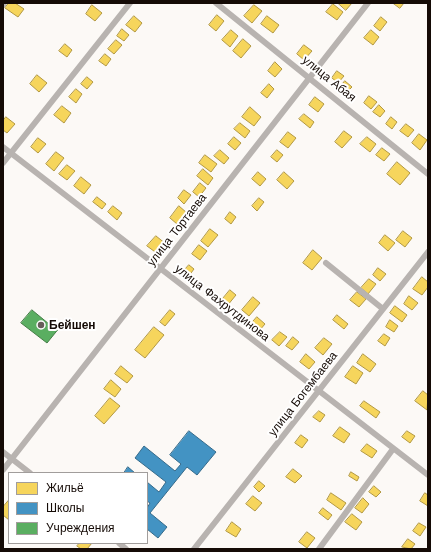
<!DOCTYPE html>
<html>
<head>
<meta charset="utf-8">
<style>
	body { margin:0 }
	#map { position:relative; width:431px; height:552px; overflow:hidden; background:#fcf9f6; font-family:"Work Sans",sans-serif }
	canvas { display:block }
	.frame { position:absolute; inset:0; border:4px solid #150b06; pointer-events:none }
	.legend { position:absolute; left:8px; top:472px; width:140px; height:72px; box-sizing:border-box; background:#fff; border:1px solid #a19d9b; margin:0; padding:5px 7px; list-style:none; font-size:12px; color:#150b06 }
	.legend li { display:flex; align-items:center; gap:8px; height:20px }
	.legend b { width:20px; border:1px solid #a19d9b }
</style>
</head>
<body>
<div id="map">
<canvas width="431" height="552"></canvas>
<div class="frame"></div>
<ul class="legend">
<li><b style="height:11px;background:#f6d55c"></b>Жильё</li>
<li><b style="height:11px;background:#4393c3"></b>Школы</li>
<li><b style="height:11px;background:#5aae61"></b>Учреждения</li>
</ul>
</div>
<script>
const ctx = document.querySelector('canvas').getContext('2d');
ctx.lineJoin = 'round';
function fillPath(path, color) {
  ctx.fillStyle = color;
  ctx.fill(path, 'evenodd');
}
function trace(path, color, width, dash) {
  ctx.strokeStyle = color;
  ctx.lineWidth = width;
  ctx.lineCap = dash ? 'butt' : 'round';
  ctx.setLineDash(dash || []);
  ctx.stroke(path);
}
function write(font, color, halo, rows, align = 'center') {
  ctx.font = font + ' "Work Sans",sans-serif';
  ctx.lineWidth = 4;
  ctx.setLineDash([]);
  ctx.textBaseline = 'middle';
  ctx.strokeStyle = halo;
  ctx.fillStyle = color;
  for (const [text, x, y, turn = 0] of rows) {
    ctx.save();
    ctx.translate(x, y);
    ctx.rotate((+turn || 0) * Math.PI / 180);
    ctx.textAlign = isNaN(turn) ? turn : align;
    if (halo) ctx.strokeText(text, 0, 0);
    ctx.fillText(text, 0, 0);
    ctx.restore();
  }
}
const homes = new Path2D(`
	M9,3H15L24,9L18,17L5,8Z
	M338,3H352L346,10Z
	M393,3H404L400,8Z
	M333,4L343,12L337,20L326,12Z
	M92,5L102,13L95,21L86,14Z
	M254,5L262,11L252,23L244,16Z
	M217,15L224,21L216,31L209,25Z
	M134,16L142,23L135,32L126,25Z
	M267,16L279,25L273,33L261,24Z
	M381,17L387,22L380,31L374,26Z
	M122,29L129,35L124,41L117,36Z
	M231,30L238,36L230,47L222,40Z
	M371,30L379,37L373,45L364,38Z
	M243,39L251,46L241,58L233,51Z
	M116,40L122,45L114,54L108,49Z
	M65,44L72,50L67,57L59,51Z
	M304,45L312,51L304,60L297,54Z
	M105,54L111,59L106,66L99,61Z
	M275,62L282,69L275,77L268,71Z
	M337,71L344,76L338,83L332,78Z
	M37,75L47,83L39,92L30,84Z
	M87,77L93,82L87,89L81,84Z
	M345,81L352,87L344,95L338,90Z
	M269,84L274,89L267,98L261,93Z
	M76,89L82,94L76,103L69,97Z
	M369,96L377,102L371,109L364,103Z
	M315,97L324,104L318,112L309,105Z
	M379,105L385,111L380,117L373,112Z
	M62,106L71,113L64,123L54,115Z
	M250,107L261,117L254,126L242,117Z
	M304,114L314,122L310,128L299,119Z
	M6,117L15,124L7,133L3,130V121Z
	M391,117L397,122L392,129L386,124Z
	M240,123L250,131L245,138L234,129Z
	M406,124L414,130L408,137L400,131Z
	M344,131L352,137L342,148L335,142Z
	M288,132L296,138L288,148L280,142Z
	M419,134L427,140L420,150L412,143Z
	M234,137L241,143L235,150L228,144Z
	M367,137L376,144L370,152L360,144Z
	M38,138L46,144L38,153L31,147Z
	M382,148L390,154L384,161L376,155Z
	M220,150L229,158L224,164L214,156Z
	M277,150L283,155L277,162L271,157Z
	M56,152L64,158L54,171L46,164Z
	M205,155L217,164L211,172L199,163Z
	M397,162L410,173L400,185L387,174Z
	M67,165L75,171L67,180L59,174Z
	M203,169L213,178L208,185L197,176Z
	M258,172L266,179L260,186L252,179Z
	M284,172L294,181L287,189L277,180Z
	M81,177L91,185L84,194L74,186Z
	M200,183L206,188L199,197L193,192Z
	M184,190L191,195L184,204L178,198Z
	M97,197L106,204L102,209L93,202Z
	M259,198L264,202L257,211L252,206Z
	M113,206L122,213L117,220L108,212Z
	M179,206L187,213L177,224L170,218Z
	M230,212L236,217L231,224L225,219Z
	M210,229L218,235L208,247L201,241Z
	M403,231L412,238L405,247L396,240Z
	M385,235L395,243L388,251L379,243Z
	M156,236L166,244L158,254L147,246Z
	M199,245L207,251L200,260L192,254Z
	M313,250L322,258L312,270L303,263Z
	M189,265L194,269L188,277L183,272Z
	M378,268L386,274L380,281L373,275Z
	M422,277L428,282V287L422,295L413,289Z
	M369,279L376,284L368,294L361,288Z
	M230,290L236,295L227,306L221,301Z
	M357,292L366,299L359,307L350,300Z
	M409,296L418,303L412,310L404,304Z
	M253,297L260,303L249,316L242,310Z
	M395,306L407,315L402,322L390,313Z
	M170,310L175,314L165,326L160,322Z
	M337,315L348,324L344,329L333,320Z
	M257,317L265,324L259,331L251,324Z
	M390,320L398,326L394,332L386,327Z
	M154,327L164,335L145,358L135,350Z
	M280,332L287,337L279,346L272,340Z
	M384,334L390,338L385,346L378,341Z
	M293,337L299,342L292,350L286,346Z
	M324,338L332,344L323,355L315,348Z
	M306,354L315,362L309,369L300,362Z
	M363,354L376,364L370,372L357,363Z
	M121,366L133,376L127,383L115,374Z
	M353,366L363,373L356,384L345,377Z
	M111,380L121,389L115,397L104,389Z
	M423,391L428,395L427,410L415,401Z
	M110,398L120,406L104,424L95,416Z
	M364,401L380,412L376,418L360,406Z
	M319,411L325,415L320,422L313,417Z
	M340,427L350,434L344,443L333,436Z
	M407,431L415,436L410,443L402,437Z
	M301,435L308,440L302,448L295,443Z
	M367,444L377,451L372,458L361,451Z
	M293,469L302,476L295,483L286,477Z
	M351,472L359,477L357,481L349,476Z
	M259,481L265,486L259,492L254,487Z
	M374,486L381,492L376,497L369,492Z
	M331,493L346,503L341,510L327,500Z
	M425,493L428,495V506L420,501Z
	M253,496L262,503L255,511L246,504Z
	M363,498L369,504L362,513L355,508Z
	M9,500V520L3,515V507Z
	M323,508L332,515L328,520L319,513Z
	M352,514L362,522L356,530L345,522Z
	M232,522L241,529L236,537L226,531Z
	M419,523L426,527L420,536L413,531Z
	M307,532L315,538L307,548L299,542Z
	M408,539L415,544L411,549L402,547Z
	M80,543H92L87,549H81L77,546Z`);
fillPath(homes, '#f6d55c');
trace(homes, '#b29842', 1);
const schools = new Path2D(`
	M189,431L216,452L197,475L187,467L150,513L167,527L158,538L147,529V508L150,503L147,501V482L159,492L166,482L135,458L144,446L175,471L181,464L170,455Z
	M128,467L135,473H124Z`);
fillPath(schools, '#4393c3');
trace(schools, '#356a8a', 1);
const public = new Path2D(`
	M32,310L49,324L51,321L60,327L47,343L21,323Z`);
fillPath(public, '#5aae61');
trace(public, '#457d46', 1);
trace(new Path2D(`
	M216,3L428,174
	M3,5L4,3
	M3,147L428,475
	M3,163L130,3
	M326,263L383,309
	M3,452L30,473
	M3,470L368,3
	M119,543L126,549
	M194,549L428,252
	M319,549L393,449`), '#b8b3b0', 6);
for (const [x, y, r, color] of [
	[41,325,4,"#665e5a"]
]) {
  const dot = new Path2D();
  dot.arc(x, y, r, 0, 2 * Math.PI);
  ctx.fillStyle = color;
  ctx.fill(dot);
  trace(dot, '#fff', 1.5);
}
write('12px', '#150b06', '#fff', [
	["улица Абая",329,79,39],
	["улица Тортаева",177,230,-52],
	["улица Фахрутдинова",222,303,38],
	["улица Богембаева",303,394,-52]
]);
write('bold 12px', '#150b06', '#fff', [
	["Бейшен",49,325]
], 'left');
</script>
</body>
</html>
